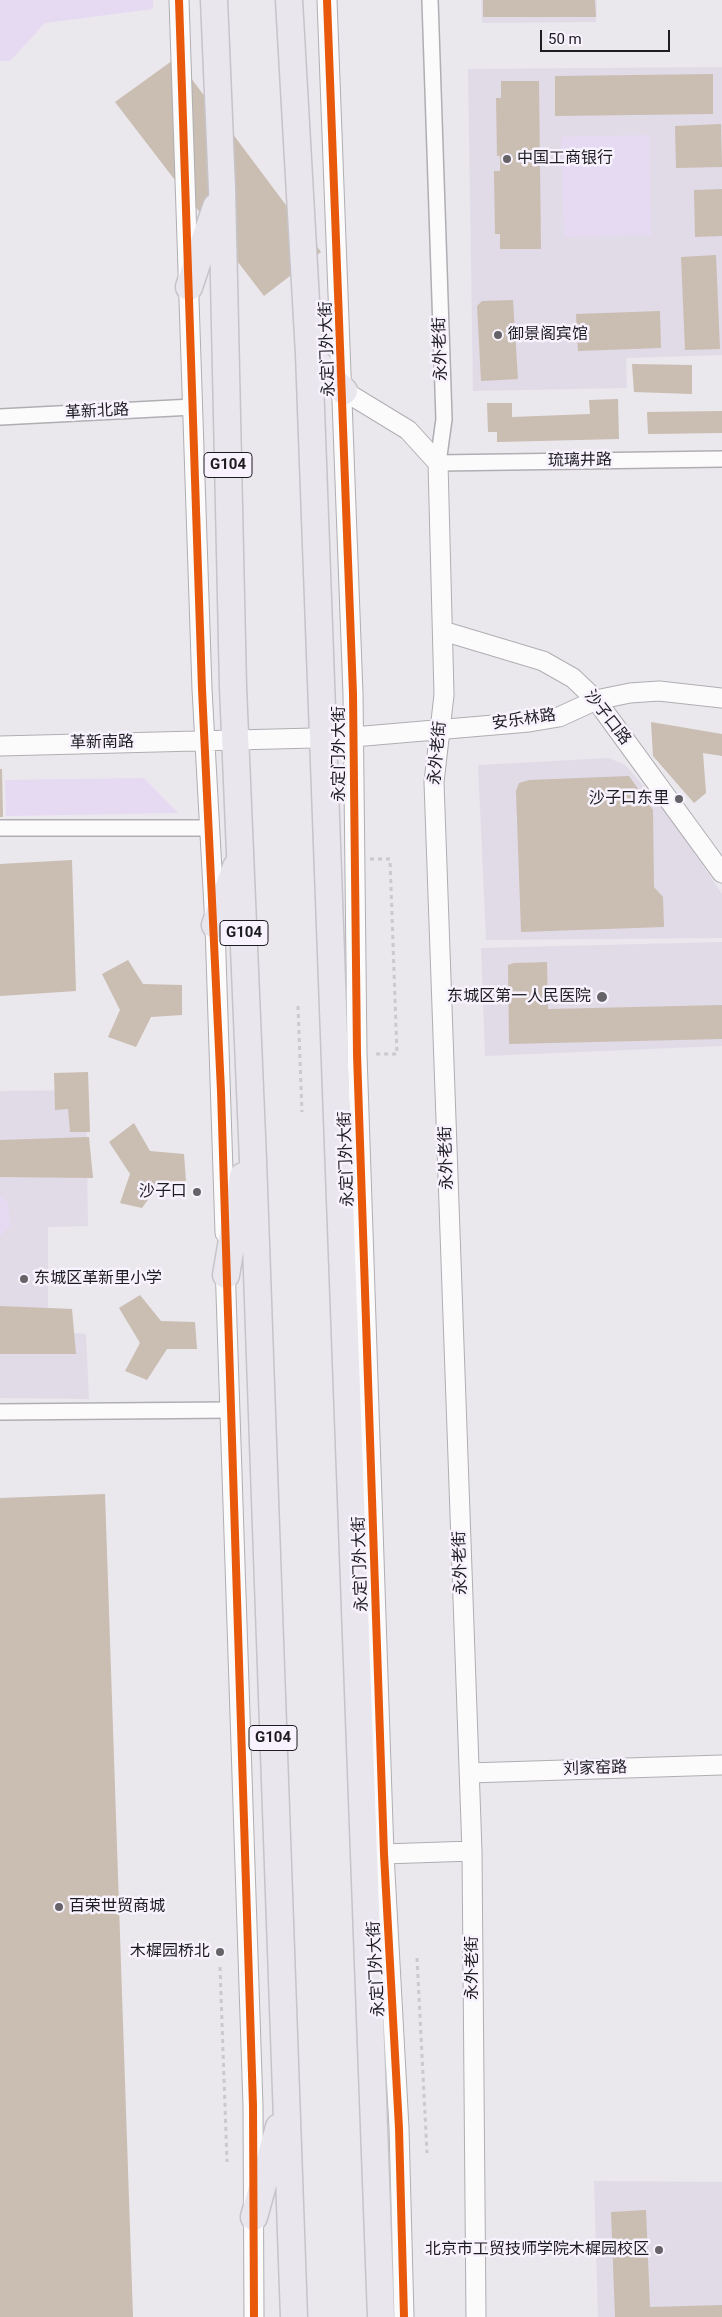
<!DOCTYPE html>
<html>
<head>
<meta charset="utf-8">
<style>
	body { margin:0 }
	#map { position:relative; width:722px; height:2317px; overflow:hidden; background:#eae7ed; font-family:Roboto,sans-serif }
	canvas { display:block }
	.scale { position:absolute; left:540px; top:30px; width:130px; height:22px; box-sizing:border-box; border:2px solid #1d1c20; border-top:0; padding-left:6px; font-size:15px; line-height:18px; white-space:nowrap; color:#1d1c20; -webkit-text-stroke:4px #f7f2fd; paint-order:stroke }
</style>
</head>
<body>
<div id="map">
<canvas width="722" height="2317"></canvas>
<div class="scale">50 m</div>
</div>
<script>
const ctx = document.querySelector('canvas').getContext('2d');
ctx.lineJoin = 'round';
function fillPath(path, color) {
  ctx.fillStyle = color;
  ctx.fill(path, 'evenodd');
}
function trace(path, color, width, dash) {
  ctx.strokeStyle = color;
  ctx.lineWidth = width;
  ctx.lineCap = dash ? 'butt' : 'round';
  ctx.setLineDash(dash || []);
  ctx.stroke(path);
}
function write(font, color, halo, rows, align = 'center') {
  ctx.font = font + ' Roboto,"Noto Sans SC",sans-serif';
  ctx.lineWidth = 5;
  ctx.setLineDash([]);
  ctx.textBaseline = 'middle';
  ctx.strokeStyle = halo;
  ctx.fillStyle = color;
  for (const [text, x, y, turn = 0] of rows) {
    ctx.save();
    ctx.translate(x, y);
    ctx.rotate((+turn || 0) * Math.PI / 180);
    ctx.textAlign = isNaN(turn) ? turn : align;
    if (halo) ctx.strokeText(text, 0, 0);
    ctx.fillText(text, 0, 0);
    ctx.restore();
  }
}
fillPath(new Path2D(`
	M481,0H597L596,22L482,23Z
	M722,67V355L626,358L627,388L473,391L468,69Z
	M609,758L625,765L665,810L722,894V938L486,940L478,765Z
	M722,942V1046L485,1056L481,948Z
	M86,1090L88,1226L48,1227V1331L86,1334L89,1399L0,1398V1091Z
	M594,2181L722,2182V2317H598Z`), '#e1dbe8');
fillPath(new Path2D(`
	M0,0H153V9L45,23L10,61H0Z
	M649,135L651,235L564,237L561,137Z
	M144,778L178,813L6,816L5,780Z
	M0,1196L8,1203L10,1226L0,1236Z`), '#e6daf3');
fillPath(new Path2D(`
	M483,0H595L596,17H483Z
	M176,58L321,252L264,296L115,102Z
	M713,74V114L555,116V76Z
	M501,81H539L541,249H500V234H495L494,171H500V156H497L496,98H501Z
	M721,124L722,167L676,168L675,126Z
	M722,189V236L695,237L694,190Z
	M716,255L720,349L685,350L681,257Z
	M513,300L518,379L481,381L477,306L482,301Z
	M660,311L661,348L578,351L576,314Z
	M632,364L692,365V394L634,392Z
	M618,399L619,439L497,442V432H488L487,403H512V417L590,414L589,400Z
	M722,411V433L648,434L647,412Z
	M651,722L722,734V756L703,753L706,793L694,803L653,756Z
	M0,769H2L3,817H0Z
	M629,776L653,810L654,887L663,897L664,927L521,932L516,791L519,783L529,780Z
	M72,860L76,991L0,996V864Z
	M128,960L143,984L182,985V1015L151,1017L136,1047L108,1037L120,1010L102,974Z
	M547,962L548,1009L722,1005V1039L509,1044L508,965L514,963Z
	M88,1072L90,1132H70L68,1109L55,1110L54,1073Z
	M134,1123L150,1151L184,1154L186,1181L161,1182L142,1208L120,1203L130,1174L109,1142Z
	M89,1137L93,1178L0,1177V1140Z
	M140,1295L161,1321L195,1322L197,1349H167L147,1380L125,1371L140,1343L119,1308Z
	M0,1306L72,1309L76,1354H0Z
	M105,1494L133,2317H0V1498Z
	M646,2210L650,2307L722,2305V2317H615L611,2212Z`), '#cabdb1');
const minor = new Path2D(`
	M430,0L444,419L438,463L722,459
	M0,417L193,407
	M0,828H210
	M0,1412L230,1410`);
const tertiary = new Path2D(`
	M179,0L202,689L215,925L225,1233
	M327,0L353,694L357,1054L384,1854L399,2128L404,2317
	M344,391L408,430L438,463L444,695L434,782L472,1851L476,2317
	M443,631L543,661L573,678L596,700L722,873
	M0,746L353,737L529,722L559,717L596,700L630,693L659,691L722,698
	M225,1263L253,2106L254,2317
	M469,1773L722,1765
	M384,1854L472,1851`);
const trunk = new Path2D(`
	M214,0L222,189L233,687L253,1160L294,2317
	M289,0L309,354L381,2317
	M189,287L216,207
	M309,354L344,391
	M215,925L236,867
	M226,1275L243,1176
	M254,2217L279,2127`);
trace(minor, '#b0aeb2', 18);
trace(tertiary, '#b0aeb2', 21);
trace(trunk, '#c6c4c8', 29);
trace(new Path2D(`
	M370,859H390L397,1054H373
	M298,1006L302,1112
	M417,1958L427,2153
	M220,1967L227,2162`), '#cacacb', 3, [4, 4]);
trace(minor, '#fcfbfc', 15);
trace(tertiary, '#fcfbfc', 19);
trace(trunk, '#eae6ed', 26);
trace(new Path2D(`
	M179,0L202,689L221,1091L253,2106L254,2317
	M327,0L353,694L357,1054L384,1854L399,2128L404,2317`), '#e8590c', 8);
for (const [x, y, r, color] of [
	[507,159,5,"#656368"],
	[498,335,5,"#656368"],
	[679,799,5,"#656368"],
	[602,997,6,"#656368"],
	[197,1192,5,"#656368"],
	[24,1279,5,"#656368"],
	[59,1907,5,"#656368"],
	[220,1952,5,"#656368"],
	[659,2250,5,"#656368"]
]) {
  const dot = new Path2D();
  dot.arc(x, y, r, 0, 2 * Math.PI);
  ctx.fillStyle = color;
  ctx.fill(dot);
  trace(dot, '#f7f2fd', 2);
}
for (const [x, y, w] of [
	[228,465,48],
	[244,933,48],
	[273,1738,48]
]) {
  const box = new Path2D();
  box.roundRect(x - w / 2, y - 12.5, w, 25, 4);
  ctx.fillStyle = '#f7f2fd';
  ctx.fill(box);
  trace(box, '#1d1c20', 1);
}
write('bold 15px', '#1d1c20', null, [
	["G104",228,465],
	["G104",244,933],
	["G104",273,1738]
]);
write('16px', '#1d1c20', '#f7f2fd', [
	["中国工商银行",517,159,"left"],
	["御景阁宾馆",508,335,"left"],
	["沙子口东里",669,799],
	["东城区第一人民医院",591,997],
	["沙子口",187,1192],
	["东城区革新里小学",34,1279,"left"],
	["百荣世贸商城",69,1907,"left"],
	["木樨园桥北",210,1952],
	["北京市工贸技师学院木樨园校区",649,2250]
], 'right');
write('16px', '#1d1c20', '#f7f2fd', [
	["永定门外大街",328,349,-92],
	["永外老街",441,349,-92],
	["革新北路",97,412,-3],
	["琉璃井路",580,461,-1],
	["沙子口路",607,718,52],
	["安乐林路",524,720,-8],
	["革新南路",102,743,-1],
	["永外老街",438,753,-85],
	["永定门外大街",340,754,-90],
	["永外老街",447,1158,-92],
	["永定门外大街",347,1159,-92],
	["永外老街",461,1563,-92],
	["永定门外大街",361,1564,-92],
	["刘家窑路",595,1769,-2],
	["永外老街",473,1968,-90],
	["永定门外大街",377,1969,-93]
]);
</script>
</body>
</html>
